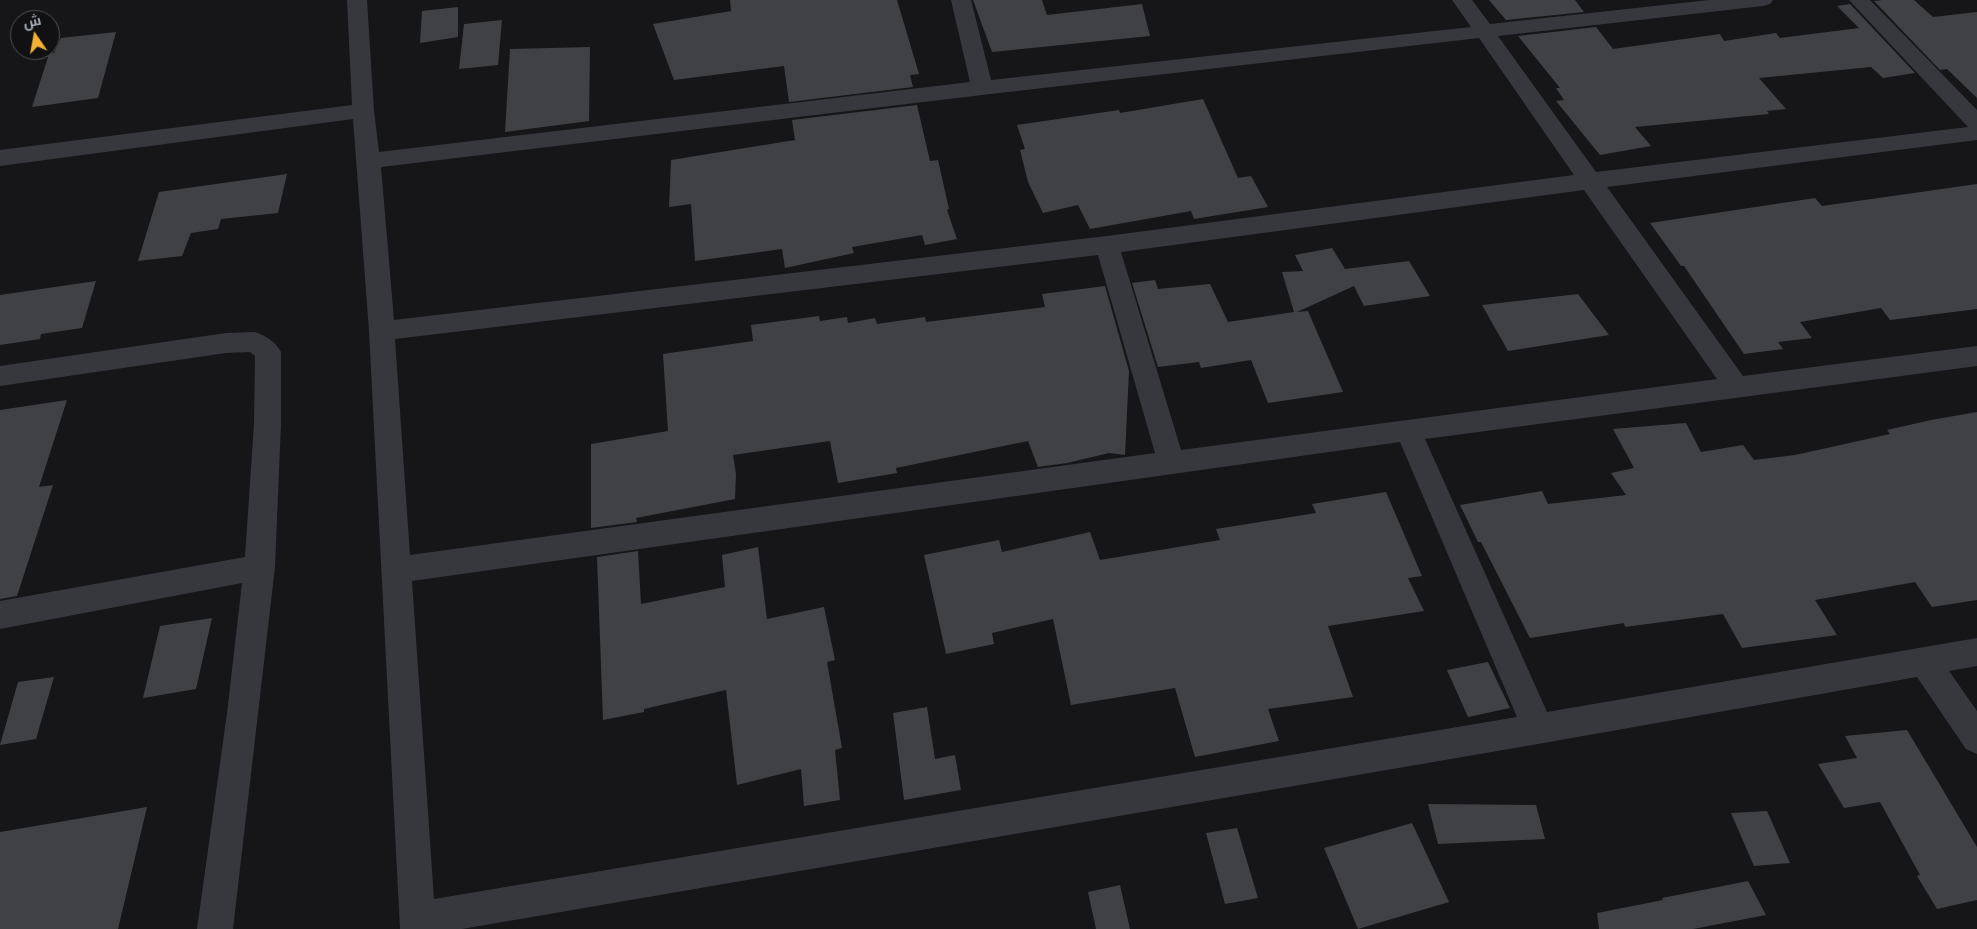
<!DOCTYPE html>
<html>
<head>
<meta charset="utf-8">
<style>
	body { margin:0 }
	#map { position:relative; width:1977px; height:929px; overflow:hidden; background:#161618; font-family:"Noto Sans",Cairo,sans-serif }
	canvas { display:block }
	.north { position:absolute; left:10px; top:10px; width:50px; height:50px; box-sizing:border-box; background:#111113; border:1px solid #4d4f55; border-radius:50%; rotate:348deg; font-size:14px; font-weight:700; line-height:20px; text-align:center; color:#a8adb8 }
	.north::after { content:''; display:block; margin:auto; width:18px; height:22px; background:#f2b134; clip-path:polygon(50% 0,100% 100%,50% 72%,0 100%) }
</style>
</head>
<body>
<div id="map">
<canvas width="1977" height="929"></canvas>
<div class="north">ش</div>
</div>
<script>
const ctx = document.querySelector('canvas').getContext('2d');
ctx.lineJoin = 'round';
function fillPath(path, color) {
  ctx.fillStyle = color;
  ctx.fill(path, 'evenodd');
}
fillPath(new Path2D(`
	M730,0H897L919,74L910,75L913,87L789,102L784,66L674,80L653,24L731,11Z
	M973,0H1042L1047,15L1142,4L1150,36L992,52Z
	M1489,0H1575L1584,12L1506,20Z
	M1882,0H1914L1933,17L1977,12V98L1947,69L1940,70L1874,1Z
	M1850,4L1915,73L1883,78L1871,67L1759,78L1786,109L1767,111L1769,114L1635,127L1651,146L1600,155L1556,101L1564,100L1556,88H1560L1518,36L1596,27L1613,49L1720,34L1724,41L1776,33L1780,38L1859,28L1837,6Z
	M458,7V37L420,43L422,11Z
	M502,20L498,65L459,69L464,24Z
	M116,32L98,98L32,107L49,54L54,53L61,38Z
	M590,47L589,121L505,132L510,49Z
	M1203,99L1238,178L1251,176L1268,207L1194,219L1191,211L1090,229L1078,205L1043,213L1028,182L1020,150L1025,149L1017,125L1119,110L1120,113Z
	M917,105L930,161L938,160L949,209L947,210L957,239L925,245L922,235L852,247L854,253L785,268L782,249L695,261L691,204L669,207L671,160L795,140L792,120Z
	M287,174L278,213L221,219L218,229L191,233L182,256L138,261L159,192Z
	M1977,184V309L1890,320L1881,308L1800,322L1812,338L1778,342L1783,349L1744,354L1684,266H1681L1650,223L1815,198L1822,206Z
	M1332,248L1345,269L1409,261L1430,296L1364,306L1354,286L1297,312L1308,311L1343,392L1268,403L1251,360L1201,368L1199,362L1158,367L1132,283L1155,280L1158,289L1210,284L1228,322L1294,312L1282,272L1303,271L1295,255Z
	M96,281L82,328L41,334L40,339L0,345V295Z
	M1105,286L1129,371L1125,455L1109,453L1067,463L1038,467L1028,441L896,468L897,473L838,483L830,441L733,455L736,474L735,499L636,518L637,522L591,528V444L668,431L663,354L753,341L751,325L819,316L820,321L847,317L848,323L875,318L877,324L925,317L926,322L1045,307L1042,294Z
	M1578,294L1609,335L1508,351L1482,305Z
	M67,400L39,487L53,485L17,596L0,599V410Z
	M1977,412V600L1932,607L1915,582L1815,600L1837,635L1742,648L1723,614L1625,627L1624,623L1530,638L1481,542H1478L1460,505L1542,491L1548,504L1626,495L1611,473L1634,468L1613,429L1686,423L1701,452L1743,445L1754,460L1795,455L1890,434L1887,430L1931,420Z
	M1386,492L1422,576L1408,578L1424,611L1328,626L1353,697L1268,709L1279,741L1195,757L1175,688L1071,705L1053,619L992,633L994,644L946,654L924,555L999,540L1002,552L1090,532L1100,560L1220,540L1216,529L1316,513L1312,504Z
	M758,547L767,619L824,607L835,660L827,662L842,748L835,750L840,800L804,806L801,769L737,785L726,690L644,709V712L603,720L597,557L638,551L641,604L725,587L722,555Z
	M212,618L196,689L143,698L160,626Z
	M1488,662L1510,708L1468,717L1447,670Z
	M54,677L36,739L0,745L18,682Z
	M927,707L935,759L955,755L961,790L904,800L893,713Z
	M1907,730L1977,847V900L1937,909L1917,876L1920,875L1880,802L1844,808L1818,764L1857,758L1845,736Z
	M1428,804L1536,805L1545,839L1438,844Z
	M147,807L118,929H0V832Z
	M1767,811L1790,863L1754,866L1731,813Z
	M1412,823L1449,902L1358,929L1324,848Z
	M1237,828L1258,898L1225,904L1206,833Z
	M1748,881L1766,915L1693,929H1599L1597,913L1663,900L1662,898Z
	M1120,885L1130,929H1096L1088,892Z`), '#404145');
fillPath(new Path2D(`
	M347,0H367L374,111L379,152L970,82L951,0H971L991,80L1471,27L1452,0H1472L1490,24L1709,0H1773L1770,4L1763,6L1498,36L1596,172L1968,127L1849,0H1870L1977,110V140L1607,187L1743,376L1977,346V366L1425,439L1547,712L1977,638V666L1949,671L1977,711V754L1966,749L1917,677L1538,744L462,929H400L369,331L353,119L0,166V150L352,105ZM1479,38L1574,175L1107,236L394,320L381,167L982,95ZM1584,190L1717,379L1181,450L1121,252ZM1098,255L1155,453L410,555L395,339ZM1400,442L1517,717L434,899L412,581Z
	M255,332C266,336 275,341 281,352V424L275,567L233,929H197L227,713L242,583L0,629V601L245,557L254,424L255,356L250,352L226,353L0,386V366L226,333Z`), '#37383d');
</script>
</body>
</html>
